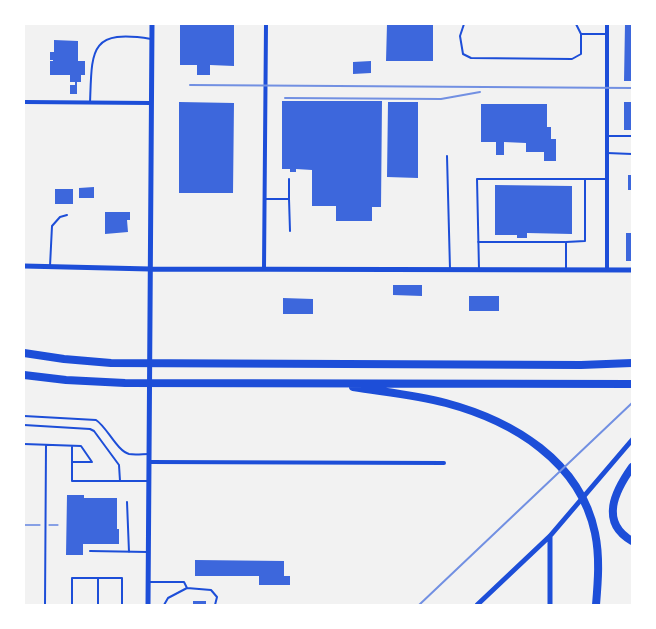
<!DOCTYPE html>
<html>
<head>
<meta charset="utf-8">
<style>
	body { margin:0 }
	#map { position:relative; width:656px; height:629px; overflow:hidden; background:#f2f2f2; font-family:"PT Sans Narrow",sans-serif }
	canvas { display:block }
	.frame { position:absolute; inset:0; border:25px solid #fff; pointer-events:none }
</style>
</head>
<body>
<div id="map">
<canvas width="656" height="629"></canvas>
<div class="frame"></div>
</div>
<script>
const ctx = document.querySelector('canvas').getContext('2d');
ctx.lineJoin = 'round';
function fillPath(path, color) {
  ctx.fillStyle = color;
  ctx.fill(path, 'evenodd');
}
function trace(path, color, width, dash) {
  ctx.strokeStyle = color;
  ctx.lineWidth = width;
  ctx.lineCap = dash ? 'butt' : 'round';
  ctx.setLineDash(dash || []);
  ctx.stroke(path);
}
fillPath(new Path2D(`
	M180,24H234V66L210,65V75H197V65H180Z
	M387,24H433V61H386Z
	M625,24H632V81H624Z
	M54,40L78,41V61H85V75H81V82H77V94H70V85H75V82H70V75H50V61H53V60H50V52H54Z
	M371,61V73L353,74V62Z
	M282,101H382L381,207H372V221H336V206H312V170L296,169V172H290V169H282Z
	M179,102L234,103L233,193H179Z
	M388,102H418V178L387,177Z
	M624,102H632V130H624Z
	M481,104H547V127H551V139H556V161H544V152H526V143L504,142V155H496V142H481Z
	M628,175H632V190H628Z
	M495,185L572,186V234L527,233V238H517V235H495Z
	M94,187V198H79V188Z
	M55,189H73V204H55Z
	M105,212H130V220H127L128,232L105,234Z
	M626,233H632V261H626Z
	M393,285H422V296L393,295Z
	M469,296H499V311H469Z
	M283,298L313,299V314H283Z
	M67,495H84V498H117V529H119V544H83V555H66Z
	M195,560L284,561V576H290V585H259V576H195Z
	M193,601H206V605H193Z`), '#3d67dc');
trace(new Path2D(`
	M24,525H40
	M49,525H58`), '#1d4ed8', 1);
trace(new Path2D(`
	M464,24L460,36L463,54L471,58L572,59L581,54V34L576,24
	M581,34H607
	M90,103C92,50 89,29 151,39
	M607,136H632
	M607,153L632,154
	M447,156L450,269
	M289,179V199
	M265,199H289L290,231
	M478,242H565
	M50,266L52,226L60,217L67,215
	M566,268V242L585,241V179
	M479,269L477,179H606
	M24,416L96,420C107,427 117,451 129,454C135,455 143,454 149,454
	M24,425L90,429L94,431L119,465L120,481
	M24,444L81,446L92,462H72
	M72,446V481H147
	M127,502L129,552
	M90,551L148,552
	M98,578V605
	M148,582H184L187,588L168,598L164,605
	M187,588L211,590L217,597L215,605
	M45,605L46,445
	M72,605V578H122V605`), '#1d4ed8', 2);
trace(new Path2D(`
	M24,102L151,103
	M264,268L266,24
	M607,270V24
	M149,462L444,463`), '#1d4ed8', 4);
trace(new Path2D(`
	M24,266L150,269L632,270
	M550,536V605
	M148,605L152,24
	M477,605L550,536L632,440`), '#1d4ed8', 5);
trace(new Path2D(`
	M24,353L64,359L111,363L581,365L632,363
	M24,375L66,380L125,383L632,384
	M353,387C384,392 416,395 446,403C513,421 580,461 595,533C600,557 598,581 596,605
	M632,467C615,491 599,522 632,541`), '#1d4ed8', 8);
trace(new Path2D(`
	M190,85L632,88
	M285,98L441,99L480,92
	M419,605L632,403`), '#7290e2', 2);
</script>
</body>
</html>
